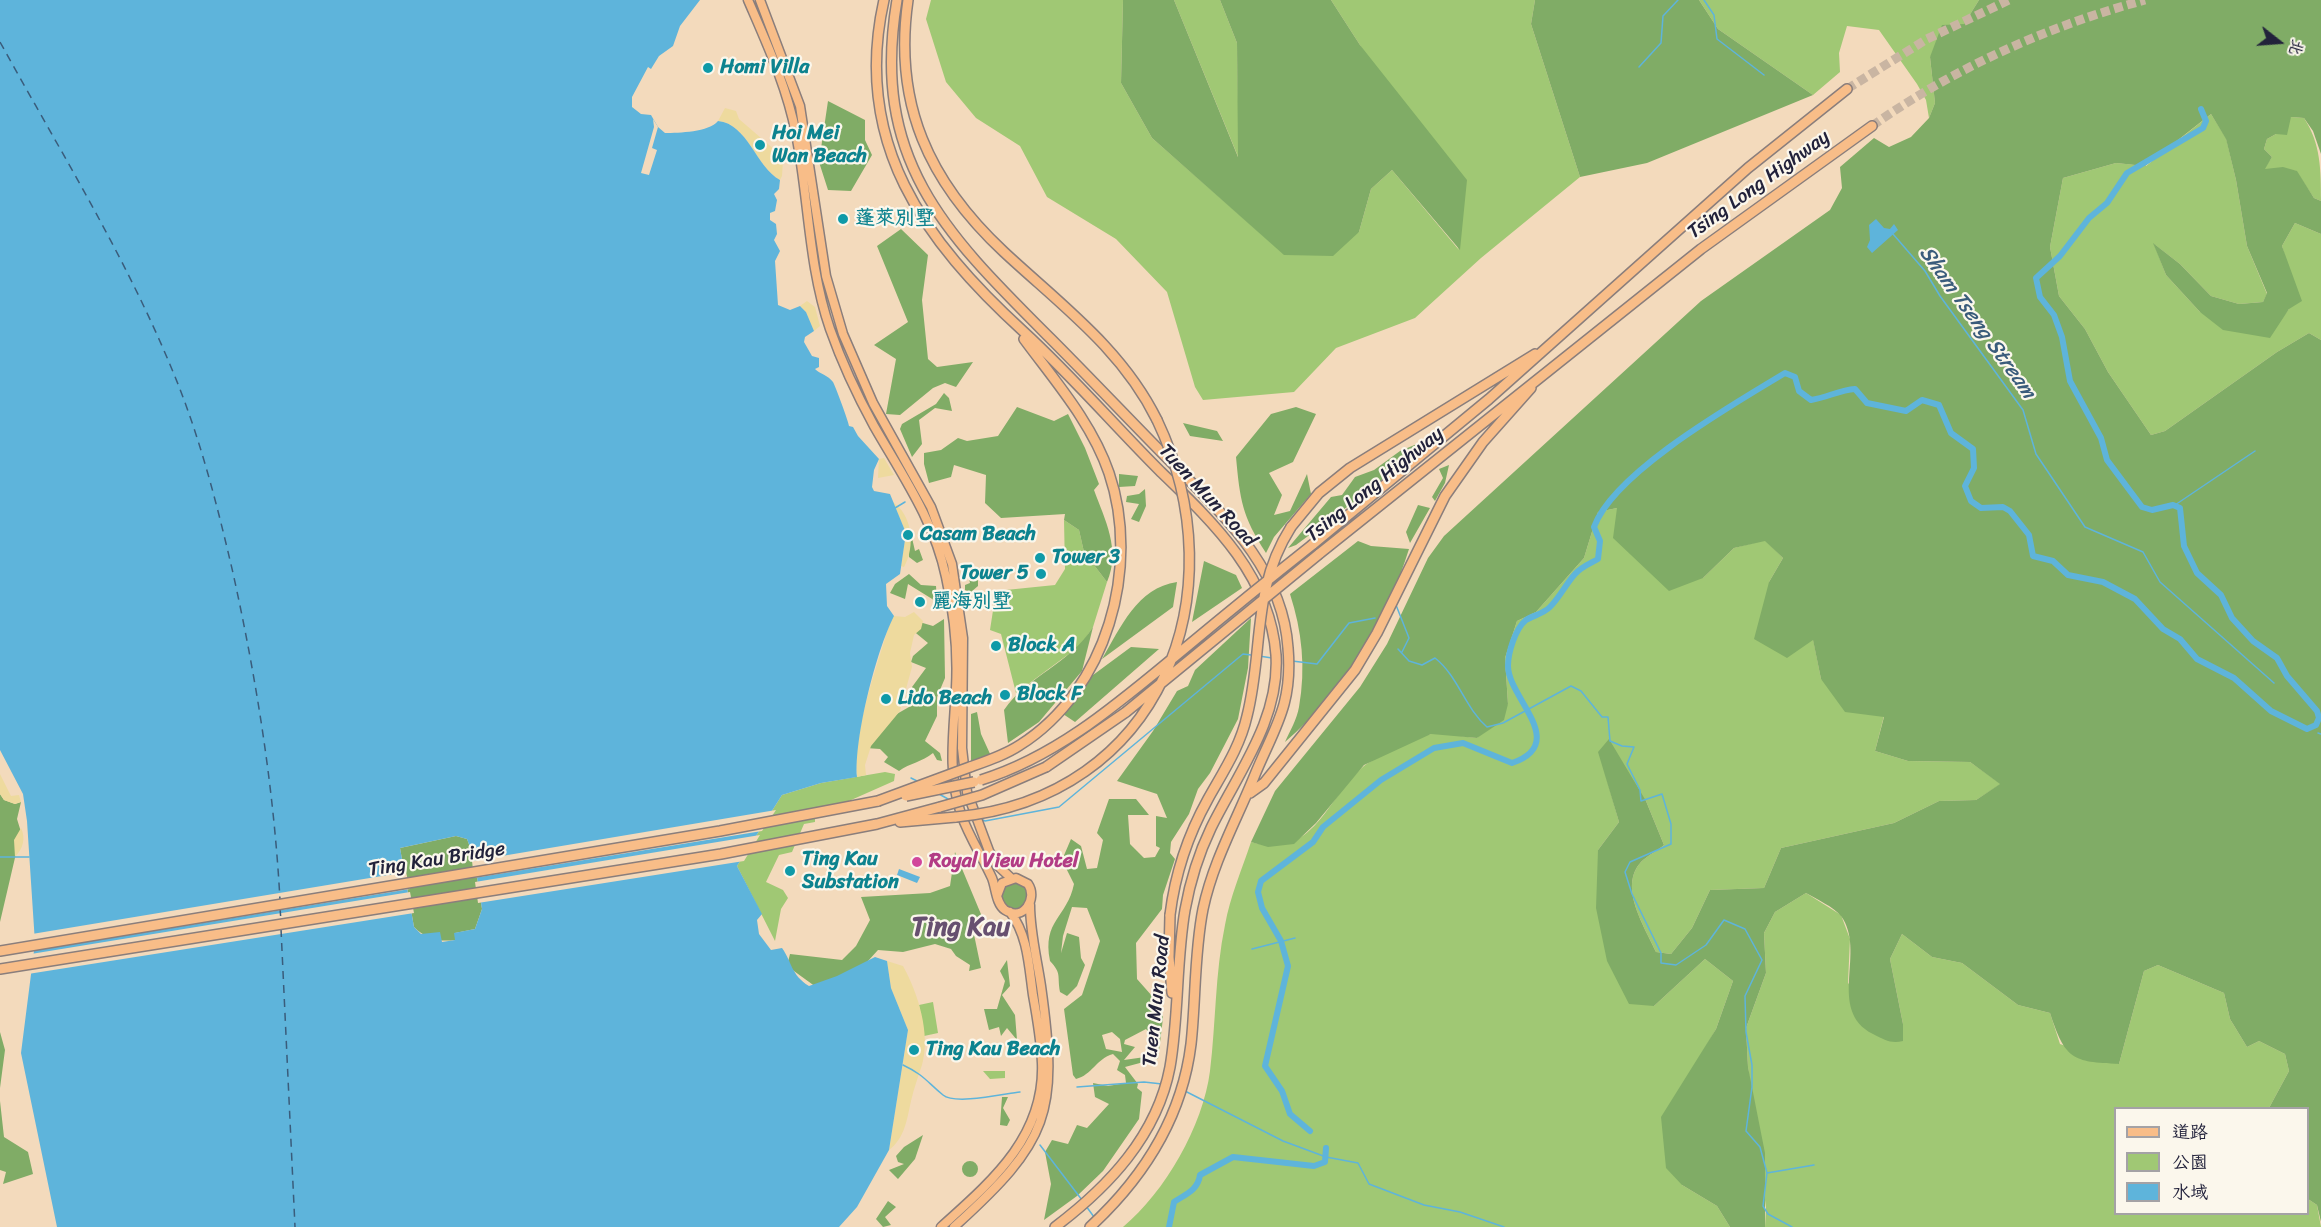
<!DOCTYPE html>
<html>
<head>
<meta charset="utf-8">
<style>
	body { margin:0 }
	#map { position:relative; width:2321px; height:1227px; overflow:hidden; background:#f3dabc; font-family:Sriracha,"LXGW WenKai TC",sans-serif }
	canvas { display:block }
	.legend { position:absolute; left:2114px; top:1107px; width:195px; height:108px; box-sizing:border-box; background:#fbf7ec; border:2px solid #a4a2a5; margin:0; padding:8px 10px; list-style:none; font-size:18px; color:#22223b }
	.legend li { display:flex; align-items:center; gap:12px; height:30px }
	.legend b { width:30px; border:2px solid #a4a2a5 }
	.north { position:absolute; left:2249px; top:12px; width:60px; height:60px; -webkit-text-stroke:4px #fbf7ec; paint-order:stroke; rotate:107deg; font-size:16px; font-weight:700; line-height:24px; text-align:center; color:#22223b }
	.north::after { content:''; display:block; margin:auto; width:21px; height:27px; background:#22223b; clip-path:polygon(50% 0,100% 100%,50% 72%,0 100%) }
</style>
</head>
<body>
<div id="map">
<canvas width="2321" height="1227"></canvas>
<ul class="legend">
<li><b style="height:8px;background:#f8bd88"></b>道路</li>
<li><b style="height:16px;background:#a0c874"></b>公園</li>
<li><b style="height:16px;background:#5eb4db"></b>水域</li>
</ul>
<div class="north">北</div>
</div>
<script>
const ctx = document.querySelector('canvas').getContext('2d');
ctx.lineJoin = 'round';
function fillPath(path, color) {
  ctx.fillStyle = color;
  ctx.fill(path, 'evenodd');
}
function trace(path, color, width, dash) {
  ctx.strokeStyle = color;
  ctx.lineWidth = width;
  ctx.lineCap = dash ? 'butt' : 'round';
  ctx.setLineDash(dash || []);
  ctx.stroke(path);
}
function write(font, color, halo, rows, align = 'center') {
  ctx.font = font + ' Sriracha,"LXGW WenKai TC",sans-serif';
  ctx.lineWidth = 4.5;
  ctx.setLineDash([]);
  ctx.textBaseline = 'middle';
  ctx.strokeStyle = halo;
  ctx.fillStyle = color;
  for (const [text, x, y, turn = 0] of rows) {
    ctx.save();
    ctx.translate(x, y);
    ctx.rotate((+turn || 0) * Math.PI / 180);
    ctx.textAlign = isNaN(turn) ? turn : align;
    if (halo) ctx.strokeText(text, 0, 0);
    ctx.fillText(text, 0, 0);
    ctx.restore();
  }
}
fillPath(new Path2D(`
	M931,0H1123L1121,83L1152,138L1284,254L1359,232L1371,189L1392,170L1459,250L1360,45L1331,0H1535L1531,24L1580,177L1481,258L1415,318L1336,348L1294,392L1203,400L1195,387L1167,292L1116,239L1047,197L1020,146L976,118L946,82L926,19Z
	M1174,0H1220L1237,43L1239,159Z
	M1699,0H1979L1964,24L1930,57L1935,103L1929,118L1926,100L1917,84L1879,30L1847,26L1839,53L1840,72L1813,95L1718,29Z
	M2211,114L2226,138L2236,180L2247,246L2267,294L2263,302L2239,304L2211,296L2180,264L2154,244L2166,275L2200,312L2277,324L2289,309L2288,267L2282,246L2295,223L2321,234V340L2309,333L2277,352L2165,431L2151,435L2108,372L2085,329L2059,296L2050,247L2063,178L2116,163L2146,166Z
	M2291,117L2304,118C2321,144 2321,170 2321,201L2314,198L2296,171L2264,169L2272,157L2264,149L2267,139L2276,134Z
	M1617,508L1703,578L1734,548L1765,540L1783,558L1769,582L1813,639L1821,679L1884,716L1875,751L1908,761L1970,762L2001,784L1976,800L1939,801L1894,823L1781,848L1764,888L1710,890L1692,928L1671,954L1656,952C1645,927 1618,887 1641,862C1647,856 1657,851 1664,845L1646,801L1599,752L1619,822L1598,850L1654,1006L1705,959L1733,981L1716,1029L1696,1064L1682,1185L1717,1206L1730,1227H1123C1165,1192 1203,1126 1210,1071C1216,1022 1215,973 1225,925C1230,897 1242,869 1251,842C1315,860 1325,799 1364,766C1370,760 1423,735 1431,734C1445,732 1463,737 1477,738L1508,704L1505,658L1517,621L1536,612L1584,558L1598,512Z
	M1064,520L1079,530L1084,552L1107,582L1093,627L1081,645L1016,693L1001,634L990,630L996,591L1055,585L1065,569Z
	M885,772L895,774L894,781L815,816V822L804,824L792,852L779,855L766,882L783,890L788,898L781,909L775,941L737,866L782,795L821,783Z
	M1806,893L1841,915L1850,939L1848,983L1903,1041V1024L1890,959L1902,934L1932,957L1962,963L2018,1005L2050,1013L2060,1044L2119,1064L2144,971L2158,965L2224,993L2230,1019L2247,1047L2259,1041L2285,1054L2289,1071L2269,1108H2116V1214H2308V1199L2317,1205L2321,1227H1765L1766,1208L1748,1067L1746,1028L1766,973L1764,933L1775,912Z
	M933,1002L938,1033L924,1036L919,1005Z
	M983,1071H1005V1078L990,1079Z`), '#a0c874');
fillPath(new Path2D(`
	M1123,0H1174L1238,157L1237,43L1220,0H1331L1360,45L1467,180L1460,250L1392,170L1371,189L1359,232L1333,256L1284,255L1152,138L1121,83Z
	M1535,0H1699L1718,29L1813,95L1647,163L1580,177L1531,24Z
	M1979,0H2321V154L2313,131L2304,118L2291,117L2287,135L2276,134L2267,139L2264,149L2272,157L2265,169L2283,167L2297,171L2314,198L2321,201V234L2295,223L2282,246L2302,301L2289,309L2270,338L2223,330L2200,312L2166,275L2153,243L2180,264L2211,296L2239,304L2263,302L2267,293L2247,246L2236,180L2226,139L2211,114L2145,166L2116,163L2063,178L2050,247L2059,296L2085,329L2108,372L2151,435L2165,431L2277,352L2309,333L2321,340V1222L2317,1205L2308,1199V1108H2269L2289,1071L2285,1054L2259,1041L2247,1047L2230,1019L2224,993L2158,965L2144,971L2119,1064C2072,1062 2065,1059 2050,1013L2018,1005L1962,963L1932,957L1902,934L1890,959L1903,1024V1041C1891,1044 1885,1040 1873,1034C1826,1010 1867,951 1841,916C1834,907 1816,899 1806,893L1775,912L1764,933L1766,973L1746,1028L1748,1067L1765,1153V1227H1730L1717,1206L1682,1185L1666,1168L1661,1117L1716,1029L1733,981L1705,959L1654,1006L1629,1004L1607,961L1596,908L1598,850L1619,822L1598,752L1609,739L1646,801L1664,845C1657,851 1647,856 1641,862C1618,887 1645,927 1656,952L1671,954L1692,928L1710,890L1764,888L1781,848L1894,823L1939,801L1976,800L2000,784L1970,762L1908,761L1875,751L1884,717L1845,712L1821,679L1813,640L1787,658L1754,639L1769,582L1783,558L1765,541L1734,548L1703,578L1669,591L1613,538L1617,508L1598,512L1584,558L1536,612L1517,621L1505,658L1508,704L1504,720L1477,738L1431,734L1364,765L1316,823L1294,844L1268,847L1251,842L1275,791L1360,687L1387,644L1428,558L1444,536L1701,301L1830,210L1842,188L1840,167L1874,138L1889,147L1911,137L1929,118L1935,103L1930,57L1942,25L1964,24Z
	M828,101L865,120V140L872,155L851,191L828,190L819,162Z
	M901,229L928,255L922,300L928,359L937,367L973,362L956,387L945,383L933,388L900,415L886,414L896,359L874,345L908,322L877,246Z
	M944,393L949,398L952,411L935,408L919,420L922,444L912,457L900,429L902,424L936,404Z
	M1017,407L1054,421L1068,414L1085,448L1099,484L1094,490C1105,520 1121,550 1107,582L1084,552L1079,530L1064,520L1065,514L1001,518L985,503L986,475L954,465L951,477L929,483L924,464V453L941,450L958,438L967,441L998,436Z
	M1296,407L1316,414L1293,462L1269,473L1282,495L1274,515L1290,511L1307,474L1311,494L1274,537L1266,553C1242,516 1240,500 1236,457L1271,414Z
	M1183,423L1217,431L1223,441L1190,436Z
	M1429,439L1386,478L1296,545L1288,548L1331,497L1342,495L1355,477L1374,470L1400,451Z
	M1449,465L1445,483L1435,501L1432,497L1443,478L1439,469Z
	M1119,474L1138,476L1135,486L1119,487Z
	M1145,489L1146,506L1139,522L1131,519L1139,504L1126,502L1127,496L1139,494Z
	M1418,505L1430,508L1410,543L1406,532Z
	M912,538L915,551L919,549L923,560L917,563L909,557L908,543Z
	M1358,541L1371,546L1409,549C1386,623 1343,692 1285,742C1290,731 1297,719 1299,707C1306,668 1302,631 1290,594Z
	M1204,561L1236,575L1242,588L1192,622Z
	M972,563L978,579V586L971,592L965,590V585L970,583L966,566Z
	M909,574L921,585L936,586L937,602L908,584L905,599L890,593L895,584Z
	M1177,582L1173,607L1102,659C1121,627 1137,588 1177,582Z
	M1251,618L1248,668L1238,719L1210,773L1198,789L1189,814L1171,842L1170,853L1175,859L1163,895L1162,909L1136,943L1137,979L1160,1005L1163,1018L1158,1059L1151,1054V1035L1146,1029L1125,1040L1124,1044L1135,1047L1124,1060L1145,1057L1151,1060L1125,1067L1138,1084L1137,1088L1142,1092L1139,1119L1103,1171L1077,1196L1044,1220L1051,1184L1045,1152L1052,1140L1068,1144L1077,1125L1087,1128L1109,1104L1095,1097L1093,1083L1108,1086L1126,1083L1125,1075L1117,1070L1120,1061L1113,1054C1096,1059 1092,1075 1076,1079L1073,1075L1064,1009L1082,995L1100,941L1087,908L1072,907L1063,936L1061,953L1067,933L1079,937L1081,958L1085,965L1077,986L1067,996L1060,992C1057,975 1062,974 1050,961C1042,920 1067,918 1074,884L1062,860L1071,839L1081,846L1087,869L1097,868L1103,840L1097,833L1109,799H1136L1149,815H1128L1130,844L1144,858L1155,857L1160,848L1156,846V816L1167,818L1157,794L1117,781L1153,731L1177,691L1188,686L1195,670ZM1112,1032L1120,1039L1122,1052L1106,1049L1102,1035Z
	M944,619L945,678L937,697V716L925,741L940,753L942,761L937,760L933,753C922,762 910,763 899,771L884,762L888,757L880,749L866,748L881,723L916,703L912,687L926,668L911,662L913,656L928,643L911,629L916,621L933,626Z
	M1093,627L1082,671L1039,722L1008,743L1004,710C1028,675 1069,665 1093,627Z
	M1131,647L1159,649L1075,722L1063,714L1089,678Z
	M977,712L981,734L991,756L971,763V714Z
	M0,794L4,800L15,804L21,802L17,819L21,832L0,922Z
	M456,836L467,839L474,858L482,909L475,929L455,933V940C440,942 426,939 414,927L400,848Z
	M955,852L983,919L972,925L981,968L969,971L970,965L956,956L951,949L935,944L903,952L878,950L857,973L816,987L787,966L790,954L842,960L856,946L870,920L861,897L930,893L950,886Z
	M1002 896a13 13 0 1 1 26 0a13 13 0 1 1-26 0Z
	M1007,960L1010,986L1002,995L1015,1015L1017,1040L1007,1028L1001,1036L999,1027L989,1030L984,1009H997L1005,981L1000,971Z
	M0,1032L5,1050L0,1088Z
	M1002,1097H1008L1003,1108L1010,1120L1007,1126L1000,1125Z
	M0,1101L4,1137L28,1152L33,1174L3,1184L6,1172L0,1170Z
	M923,1135L915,1159L898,1179L889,1170L904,1164L898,1162L896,1156L904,1147Z
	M962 1169a8 8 0 1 1 16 0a8 8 0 1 1-16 0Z
	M888,1201L896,1207L885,1217L891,1225L883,1227L876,1219Z`), '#80ac66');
fillPath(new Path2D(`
	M725,108L736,111L739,119L776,151L778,159L783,160L782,176L780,180C756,167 748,124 718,121Z
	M807,301L815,307L820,326L814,331L806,312L800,306Z
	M884,458L894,475L878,478L879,459Z
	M893,502C912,515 916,546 904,567L901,566L906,533Z
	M914,612L923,621L921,629L914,635L910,653L912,667L900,711L871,746L865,765L866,775L857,777C853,730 876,670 889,625L894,616L905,617Z
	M0,774L11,796L19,795L21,802L15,804L4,800L0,794Z
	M21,828C26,838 23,849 15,857L14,840Z
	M887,961L903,966C918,993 931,1034 922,1065C918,1077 914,1088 911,1101C907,1119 905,1138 889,1150L908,1030L891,988Z`), '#eeda9e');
fillPath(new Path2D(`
	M0,0H700L680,26L673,46L659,56L651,69L648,67L632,97V107L641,114L651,115L658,127L665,133C679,133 709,132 718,121C748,124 756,167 780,180L779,189L774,194L777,200L775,211L770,213V220L776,224L777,234L774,240L780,251L775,261L778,305L790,310L800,306L806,312L814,331L805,337L804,342L812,356L819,358V367L815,369C820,374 828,375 833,382C835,385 849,423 849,426L853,427L858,436L879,459L874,470L872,487L874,491L890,494L906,533L900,574L886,584L887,606L894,616C876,651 854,739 857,777L821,783L782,795L737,866L762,914L757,920L759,934L771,950L782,948C792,962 791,975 809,986L837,976L875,957L887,961L891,988L908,1030L889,1150L857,1207L839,1227H57L21,1053L35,943L27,821L23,794L0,750ZM456,836L467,839L474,858L482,909L475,929L454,933L455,940L442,942L440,932L421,934L414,927L400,848Z
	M1876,219L1884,228L1890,229L1894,224L1898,230L1872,253L1867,247L1870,240L1869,225Z
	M899,869L920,877L917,883L897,875Z`), '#5eb4db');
fillPath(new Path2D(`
	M653,119L658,127L652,148L657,150L649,175L641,173L654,127Z
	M776,810L762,831L474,878L472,861Z
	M760,835L744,861L478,903L475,882Z
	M406,872L410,889L31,951L32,934Z
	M410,892L414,913L28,974L31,954Z`), '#f3dabc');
trace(new Path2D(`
	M1704,0L1714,15L1717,39L1764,75
	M1639,67L1661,43L1663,16L1678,0
	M1893,234L1925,271L1940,296L2023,410L2036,454L2085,527L2143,552L2160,582L2274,683
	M2175,505L2255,451
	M895,508L905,502
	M1396,605L1409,638L1402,652
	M1398,649L1409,661L1422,665L1435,658C1458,676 1465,708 1487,727L1503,723L1571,686L1581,691L1602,717H1608L1610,741L1622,746L1634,747L1627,764L1640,790L1641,801L1662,794L1671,824V844L1630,862L1625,872L1632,894L1661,953V963L1676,965L1706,945L1724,920L1745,929L1762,960L1745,996L1746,1032L1752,1065V1087L1746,1131L1760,1147L1767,1173L1763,1206L1768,1214L1792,1227
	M1259,656L1272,658
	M1292,661L1317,664L1349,623L1375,618
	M2318,733L2321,734
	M911,778L917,781
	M939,794L948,799
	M981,819L985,821L1059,807L1243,654L1251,655
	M0,857H29
	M1252,949L1295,938
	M903,1065C924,1075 926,1081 943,1095C955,1105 1003,1094 1020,1092
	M1077,1087L1144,1082L1162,1084
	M1183,1090L1283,1141L1326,1157L1358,1163L1369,1184L1424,1205L1460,1212L1504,1227
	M1040,1145L1082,1200
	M1767,1173L1814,1165
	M1086,1206L1094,1217`), '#5eb4db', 1.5);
trace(new Path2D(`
	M1310,1131L1290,1114L1282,1091L1265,1066L1288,966L1281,941L1262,908L1258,892L1261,881L1313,842L1323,827L1381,780L1434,748L1463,743L1512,763C1570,743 1508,698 1508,666C1508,653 1515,629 1526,620C1534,615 1543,614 1550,607C1560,597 1566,584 1575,574C1581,567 1591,563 1598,559L1600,541L1594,527C1614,472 1734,404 1785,373L1795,377L1799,391L1811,400C1828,397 1840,390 1855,389L1867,403L1906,411L1922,400L1939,405L1951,433L1973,449L1974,468L1965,486L1971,501L1981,508L2003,507L2010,511L2029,535L2033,556L2053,561L2068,575L2103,582L2135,599L2163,629L2180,639L2197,659L2234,678L2271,711L2307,729L2316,725L2319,718L2317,711L2287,676L2277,658L2253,641L2232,618L2221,595L2197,573L2184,546L2180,508L2173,505L2152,510L2142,507L2107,460L2101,438L2070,381L2062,337L2054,315L2040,297L2036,278L2060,256L2089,218L2107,203L2127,173L2203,128L2206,121L2201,109
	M1169,1227L1174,1202C1186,1194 1198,1190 1200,1175L1233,1157L1314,1166L1325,1162L1326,1148`), '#5eb4db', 6);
trace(new Path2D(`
	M0,42C59,149 124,254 171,367C199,433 217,504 233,573C257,682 274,790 280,900
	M280,908L281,921
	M281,929L295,1227`), '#3a5c7b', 1.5, [8, 6]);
trace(new Path2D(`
	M1847,89L1927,39L2009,0
	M1872,126C1954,68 2048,26 2145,0`), '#c9b5a2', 9, [9, 4.5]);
const major = new Path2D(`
	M748,0C767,44 787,87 796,134C809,199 808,265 830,329C842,363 857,395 874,426C902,475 934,520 946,577C954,613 958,651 956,688C954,730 947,773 961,814C969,837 982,856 992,878C996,888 996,904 1005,910C1023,922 1038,899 1028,884L1016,878L1002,883L997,896
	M760,0L800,106L826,276L843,334L873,403L931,507L952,564L963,638L962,748L967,792L989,851L997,865L1011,878
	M941,1227C991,1182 1045,1137 1042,1063C1041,1040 1037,1017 1033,995C1029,967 1028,935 1010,912
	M954,1227C1049,1141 1059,1114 1041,986C1037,959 1030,932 1030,905`);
const highway = new Path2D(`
	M884,0C852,142 924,241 1024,332C1072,376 1114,425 1160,471C1214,523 1270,576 1276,655C1280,719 1238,773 1211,828C1199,853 1190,882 1185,910C1176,962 1179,1016 1170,1067C1157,1136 1108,1187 1055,1227
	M897,0C870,160 945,233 1050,338C1094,382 1136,427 1180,471C1230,521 1283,573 1288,648C1293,706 1274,728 1254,777C1236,821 1213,862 1203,909C1194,954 1196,999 1191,1044C1182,1118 1143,1178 1090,1227
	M908,0C893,104 929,182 1004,252C1061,305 1122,349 1157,420
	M1291,527L1319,493L1350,468L1535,354
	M1312,545L1489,399L1748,168L1847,89
	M1319,554L1701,249L1872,126
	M970,767C987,761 1005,755 1020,745C1107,690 1141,567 1109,473C1092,423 1055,381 1024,339
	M1046,767L1126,712
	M1250,793L1264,783L1355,670L1377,633L1445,496L1483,442L1531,388
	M900,822L956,817
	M1170,915L1169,957L1172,993
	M0,951L720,831L878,801
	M0,969L721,854L877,824L940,807`);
trace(major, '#8a7e7c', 11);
trace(highway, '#8a7e7c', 12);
trace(major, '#f8bd88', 8);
trace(highway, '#f8bd88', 9);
const highwayBridge = new Path2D(`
	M1126,712L1319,554
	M981,780C1059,756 1122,700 1184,649C1226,614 1269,579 1312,545
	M906,796L974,782
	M878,801L970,767
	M940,807L982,795L1046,767
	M956,817C1160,798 1240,594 1157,420
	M1170,915C1175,874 1188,835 1208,799C1223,772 1240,747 1247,716C1264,649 1251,590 1291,527`);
trace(highwayBridge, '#8a7e7c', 12, []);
trace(highwayBridge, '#f8bd88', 9);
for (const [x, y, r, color] of [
	[708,68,6,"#0f9aa8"],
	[760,145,6,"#0f9aa8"],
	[843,219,6,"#0f9aa8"],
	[908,535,6,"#0f9aa8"],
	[1040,558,6,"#0f9aa8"],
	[1041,574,6,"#0f9aa8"],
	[920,602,6,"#0f9aa8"],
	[996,646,6,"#0f9aa8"],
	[1005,695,6,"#0f9aa8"],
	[886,699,6,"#0f9aa8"],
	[917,862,6,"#d1479c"],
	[790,871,6,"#0f9aa8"],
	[914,1050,6,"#0f9aa8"]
]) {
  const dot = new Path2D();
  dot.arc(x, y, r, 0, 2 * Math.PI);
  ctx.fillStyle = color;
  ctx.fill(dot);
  trace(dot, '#fbf7ec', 2);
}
write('bold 20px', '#0d838f', '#fbf7ec', [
	["Homi Villa",720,68],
	["Hoi Mei",772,134],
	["Wan Beach",772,157],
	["蓬萊別墅",855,219],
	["Casam Beach",920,535],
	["Tower 3",1052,558],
	["Tower 5",1029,574,"right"],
	["麗海別墅",932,602],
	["Block A",1008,646],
	["Block F",1017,695],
	["Lido Beach",898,699],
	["Ting Kau",802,860],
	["Substation",802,883],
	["Ting Kau Beach",926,1050]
], 'left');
write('20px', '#22223b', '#fbf7ec', [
	["Tsing Long Highway",1759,185,-36],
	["Tsing Long Highway",1375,485,-39],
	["Tuen Mun Road",1207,496,47],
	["Ting Kau Bridge",437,860,-9],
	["Tuen Mun Road",1157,1001,-84]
]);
write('bold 20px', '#b23c85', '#fbf7ec', [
	["Royal View Hotel",929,862]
], 'left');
write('italic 21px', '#3a5c7b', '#fbf7ec', [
	["Sham Tseng Stream",1977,323,54]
]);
write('bold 26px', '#675070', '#fbf7ec', [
	["Ting Kau",961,928]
]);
</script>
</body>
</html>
